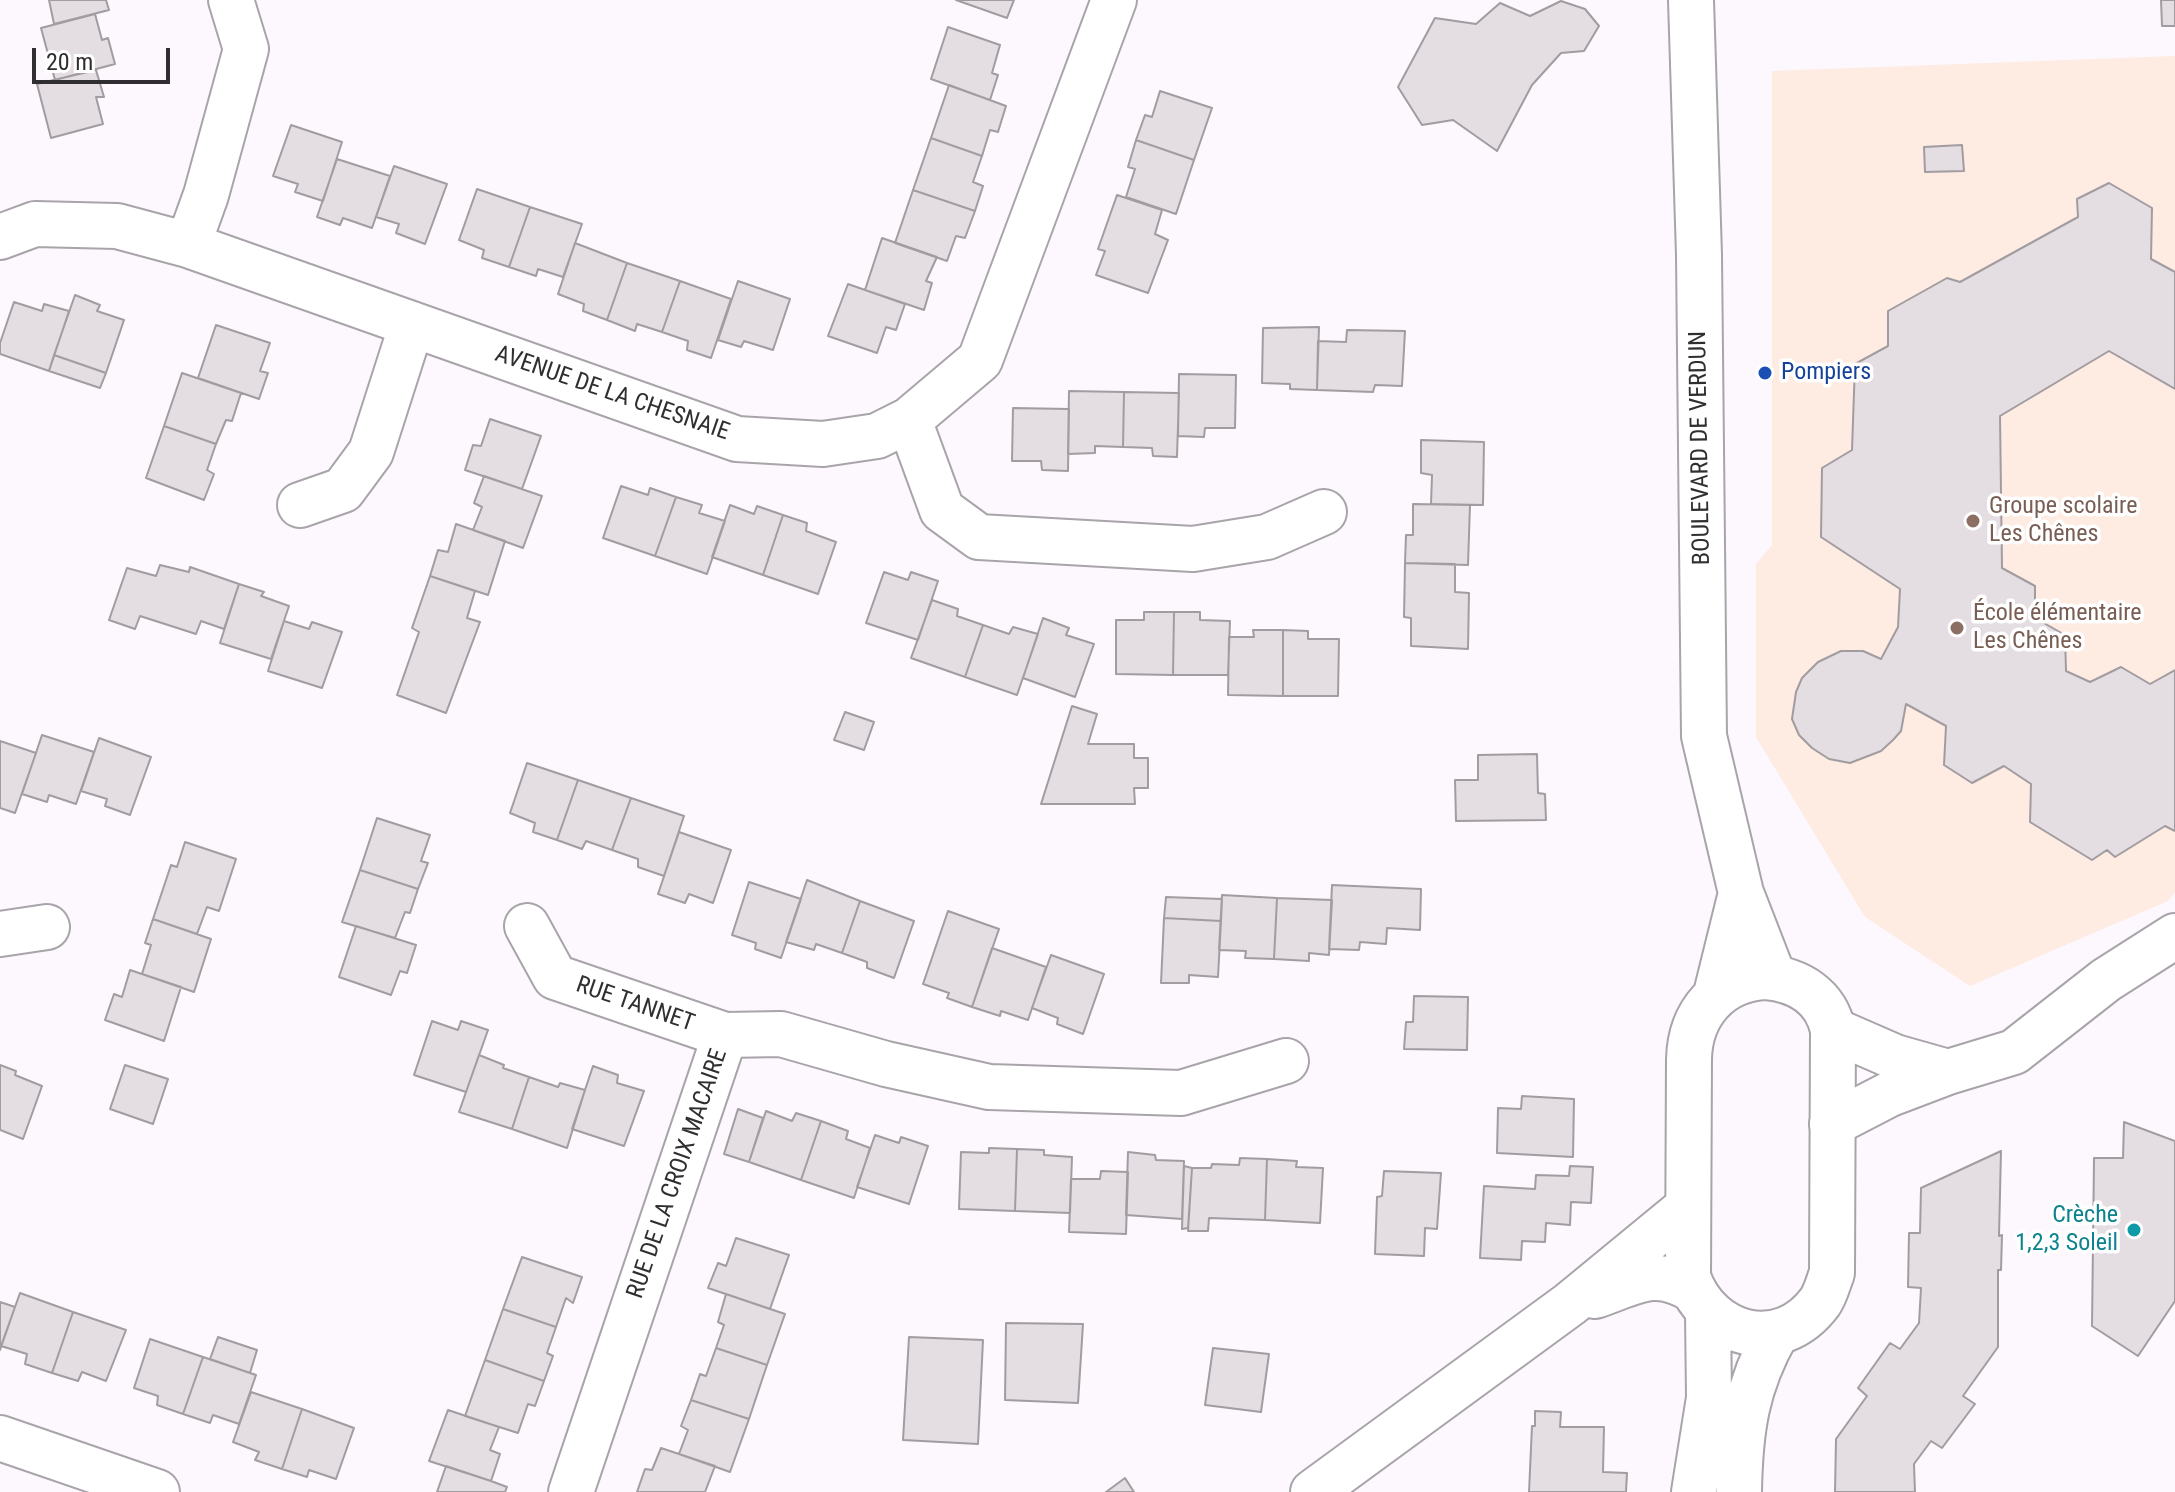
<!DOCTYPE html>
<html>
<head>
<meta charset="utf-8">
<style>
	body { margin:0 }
	#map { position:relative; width:2175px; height:1492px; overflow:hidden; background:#fcf8fe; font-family:"Roboto Condensed",sans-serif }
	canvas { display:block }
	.scale { position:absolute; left:32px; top:48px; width:138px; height:36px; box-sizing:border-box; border:4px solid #302e31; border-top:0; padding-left:10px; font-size:24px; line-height:28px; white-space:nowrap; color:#302e31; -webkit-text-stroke:6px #fff; paint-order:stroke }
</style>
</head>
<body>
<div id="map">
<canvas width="2175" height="1492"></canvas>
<div class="scale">20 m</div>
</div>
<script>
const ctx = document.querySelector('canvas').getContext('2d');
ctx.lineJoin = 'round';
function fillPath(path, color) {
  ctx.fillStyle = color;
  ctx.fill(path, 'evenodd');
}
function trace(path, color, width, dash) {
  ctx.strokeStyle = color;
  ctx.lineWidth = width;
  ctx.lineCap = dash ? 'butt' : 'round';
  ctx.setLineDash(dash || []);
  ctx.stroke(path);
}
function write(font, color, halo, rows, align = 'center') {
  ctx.font = font + ' "Roboto Condensed",sans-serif';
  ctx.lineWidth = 7;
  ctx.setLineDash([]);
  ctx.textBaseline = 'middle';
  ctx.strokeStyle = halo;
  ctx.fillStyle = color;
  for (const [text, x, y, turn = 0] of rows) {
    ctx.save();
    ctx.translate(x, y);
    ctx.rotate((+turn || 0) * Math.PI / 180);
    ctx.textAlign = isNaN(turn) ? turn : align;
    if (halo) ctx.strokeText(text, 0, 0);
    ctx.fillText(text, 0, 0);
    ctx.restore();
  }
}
fillPath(new Path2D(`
	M2175,56V893L2168,901L1970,986L1865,917L1756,737V564L1772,545V71Z`), '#feebe2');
const building = new Path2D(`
	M49,0H106L109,10L54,24Z
	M956,0H1014L1007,18Z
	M2161,0H2175V26H2162Z
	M1561,1L1585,9L1599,26L1584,51L1561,53L1532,85L1497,151L1453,120L1422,125L1398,87L1435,18L1476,24L1500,3L1530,16Z
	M95,14L102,40L108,38L115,64L55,80L41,28Z
	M948,27L1000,45L992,73L998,75L990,100L931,79Z
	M96,70L104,97H96L103,124L51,138L37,84Z
	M949,85L1006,106L998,132L990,130L982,156L931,138Z
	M1160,91L1212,108L1194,160L1136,140L1145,115L1152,117Z
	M291,125L342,142L323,201L295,192L298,184L273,176Z
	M931,138L982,156L973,182L983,186L975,211L913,190Z
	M1136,140L1194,160L1176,214L1126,197L1135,169L1128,167Z
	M1962,145L1964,171L1925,172L1924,147Z
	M337,159L390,176L372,228L343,218L340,225L317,217Z
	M394,166L447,184L425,244L396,233L399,224L376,217Z
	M2109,183L2152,208L2151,259L2175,272V389L2109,351L2000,416L2002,568L2035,586V618L2065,635L2066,671L2090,682L2121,667L2150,684L2175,670V831L2165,826L2115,857L2107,850L2092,860L2030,822L2031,784L2004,766L1972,783L1944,765L1946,726L1906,704L1901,731L1893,740L1881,751L1850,763L1829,759L1812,748L1799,735L1792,719L1796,692L1802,678L1818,662L1841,651H1863L1881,659L1898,627L1900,589L1821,537L1822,468L1852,450L1855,364L1888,346V311L1947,278L1960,282L2078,217L2077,199Z
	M477,189L530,207L509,267L482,258L484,250L459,240Z
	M913,190L975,211L965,238L956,236L947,261L895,243Z
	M1117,195L1162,210L1155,234L1168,240L1148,293L1096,275L1105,251L1098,249Z
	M530,207L582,224L563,277L538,269L536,276L509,267Z
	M882,238L937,257L926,281L932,283L924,310L865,290Z
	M575,243L627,263L607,320L583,311L584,304L558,294Z
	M627,263L680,281L662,332L637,324L635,331L607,320Z
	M680,281L731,299L711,358L687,350L688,341L662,332Z
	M738,281L790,299L773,350L744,341L741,347L718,340Z
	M848,284L905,304L896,330L886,327L877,353L828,336Z
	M75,295L100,305L97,311L124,320L106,373L54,355Z
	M14,302L42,311L44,304L69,311L49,371L0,354V343Z
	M216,325L270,343L260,371L268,373L259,399L198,378Z
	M1319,327L1317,390L1290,389V384L1262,383L1263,328Z
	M1347,330L1405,331L1402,386L1375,385L1373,392L1317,390L1318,341L1346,342Z
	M54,355L106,373L100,388L49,371Z
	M182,373L241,393L232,421L226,420L216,444L164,426Z
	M1179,374L1236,375L1235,428H1205L1204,437L1178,436Z
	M1069,391L1124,392L1123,447L1095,446V453L1068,454Z
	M1124,392L1179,393L1177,457L1153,456L1152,448L1123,447Z
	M1013,408L1069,409L1068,471L1042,470L1041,461H1012Z
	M490,419L541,436L522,489L465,470L473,445L481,446Z
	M164,426L216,444L207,470L214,474L204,500L146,478Z
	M1421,440L1484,442L1483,505L1431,504L1432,475L1421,473Z
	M484,476L542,496L523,548L473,530L482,507L474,503Z
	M621,486L648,495L650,488L676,497L655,556L603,538Z
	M676,497L702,505L699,513L725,521L707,574L655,556Z
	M1413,504L1470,505L1468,565L1405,563L1406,535H1413Z
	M730,505L754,514L757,506L783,515L763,575L712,557Z
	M783,515L807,523L806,531L836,542L818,594L763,575Z
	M456,524L505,541L488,595L430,576L438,550L448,552Z
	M1405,563L1455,564V592L1469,593L1468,649L1411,646V618L1404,617Z
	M160,565L189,572L190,567L239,584L224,629L201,621L196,634L140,616L135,629L109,620L127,568L156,576Z
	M884,572L908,580L911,572L938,581L918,640L866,623Z
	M430,576L475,591L467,618L480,622L446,713L397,695L419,632L412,628Z
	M239,584L264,592L261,596L289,606L271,659L220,643Z
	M932,600L958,609L957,616L983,625L965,677L911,658Z
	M1144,612H1174L1173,675L1116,674V620H1144Z
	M1174,612H1200V620L1230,621L1228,675H1173Z
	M1043,618L1069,628L1066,635L1094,644L1075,697L1023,678Z
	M284,621L309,629L312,622L342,632L322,688L268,671Z
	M983,625L1009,634L1013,627L1038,634L1017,695L965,677Z
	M1253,630H1283V696L1228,695L1229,637H1254Z
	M1283,630L1308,631V639H1339L1338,696H1283Z
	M1072,706L1097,714L1088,744H1134V758H1148V788H1134L1135,804H1041Z
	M845,712L874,722L864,750L834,740Z
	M42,735L94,752L76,804L49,795L47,802L22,794Z
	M99,738L151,757L130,815L105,806L107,799L81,791Z
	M0,741L36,753L15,813L0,808Z
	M1537,754L1538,793L1545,794L1546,820L1456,821L1455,780H1478V755Z
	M527,763L578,780L557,840L533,832L535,823L510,813Z
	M578,780L631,798L612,850L586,841L582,849L557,840Z
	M631,798L684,816L664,876L638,867V859L612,850Z
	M377,818L430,835L421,861L428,863L418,889L360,870Z
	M679,832L731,850L713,903L689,894L685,903L658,894Z
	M185,842L236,859L219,911L207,907L197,934L153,919L171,865L177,867Z
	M360,870L418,889L410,913L405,912L395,938L342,922Z
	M807,880L860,901L842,953L816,944L814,950L786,942Z
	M749,882L801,899L781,958L755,949L756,943L732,935Z
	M1332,885L1421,889L1420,930L1387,928L1386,944L1360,942L1359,950L1329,949Z
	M1222,895L1277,898L1274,959L1245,958L1246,951L1219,950Z
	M1166,897L1222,899L1221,921L1164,918Z
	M1277,898L1332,900L1329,955L1309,953V961L1274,959Z
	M860,901L914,921L894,978L867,968V962L842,953Z
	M948,911L999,929L972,1007L947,998L949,993L923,984Z
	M1164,918L1221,921L1218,977L1189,975V983H1161Z
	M153,919L211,939L194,992L142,974L151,945L145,943Z
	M356,926L416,945L407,973L400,971L391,995L339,977Z
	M992,948L1046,967L1028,1020L1001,1011L1000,1016L972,1007Z
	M1051,955L1104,974L1083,1034L1057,1024L1058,1018L1032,1008Z
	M130,970L181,987L164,1041L105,1020L114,994L122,997Z
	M1414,996L1468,997L1467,1050L1404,1049L1406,1022H1413Z
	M432,1021L458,1030L461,1021L488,1030L466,1092L414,1075Z
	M479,1055L504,1065L503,1068L529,1077L512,1129L459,1112Z
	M0,1065L16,1071L15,1075L42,1086L23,1139L0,1130Z
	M125,1065L168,1079L153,1124L110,1109Z
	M593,1066L618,1075L617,1083L644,1091L624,1146L572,1129Z
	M529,1077L558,1087L560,1083L585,1090L567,1148L512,1129Z
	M1522,1096L1574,1099L1573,1157L1497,1153L1498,1108L1521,1109Z
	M738,1109L763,1118L749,1162L724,1154Z
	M766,1111L792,1121L796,1113L821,1121L801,1180L749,1162Z
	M821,1121L848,1131L846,1139L870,1148L854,1198L801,1180Z
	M2124,1122L2175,1141V1301L2138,1356L2092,1326L2094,1158H2123Z
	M875,1135L899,1143L901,1137L928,1146L909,1204L857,1187Z
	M989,1148L1017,1149L1015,1211L959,1209L961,1152L989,1153Z
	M1017,1149L1044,1150V1155L1072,1157L1070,1213L1015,1211Z
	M2001,1151L1999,1236L2002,1235L2001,1270H1998V1347L1963,1396L1975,1404L1942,1448L1931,1441L1914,1464L1915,1492H1835L1836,1439L1867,1396L1858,1388L1890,1343L1900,1349L1919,1323L1921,1288L1908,1287L1909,1233H1920L1921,1188Z
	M1128,1152L1155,1155L1156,1160L1184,1161L1182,1219L1126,1215Z
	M1240,1158L1267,1159L1265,1220L1209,1218L1208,1231H1188L1192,1168H1211L1212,1164L1239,1165Z
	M1267,1159L1297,1161L1296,1167L1323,1168L1320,1223L1265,1220Z
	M1184,1166L1192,1168L1188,1228L1182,1229Z
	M1570,1166L1593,1167L1591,1203L1571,1202L1570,1225L1546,1223L1545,1242L1522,1241L1521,1260L1480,1258L1484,1186L1535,1189L1536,1175L1569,1176Z
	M1101,1171L1128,1172L1126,1234L1069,1232L1071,1179H1100Z
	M1384,1171L1441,1173L1437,1229L1425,1228L1424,1256L1375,1254L1377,1197L1382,1196Z
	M736,1238L789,1255L770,1309L708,1288L718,1263L726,1266Z
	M522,1257L582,1277L573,1303L566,1298L556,1327L503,1309Z
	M20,1293L73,1312L52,1373L25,1364L27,1354L1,1346Z
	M726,1294L785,1314L767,1365L716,1348L724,1325L718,1322Z
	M0,1302L15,1307L0,1350Z
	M503,1309L556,1327L547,1353L553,1356L544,1381L485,1360Z
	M73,1312L126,1330L106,1381L82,1372L78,1381L52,1373Z
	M1006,1323L1083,1324L1078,1403L1005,1400Z
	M218,1337L257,1350L250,1373L210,1359Z
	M909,1337L983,1340L978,1444L903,1440Z
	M150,1339L203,1357L183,1414L157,1405L158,1396L134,1388Z
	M716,1348L767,1365L749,1419L691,1400L700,1374L706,1376Z
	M1213,1348L1269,1354L1261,1412L1205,1405Z
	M203,1357L256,1375L239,1424L213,1415L210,1423L183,1414Z
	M485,1360L544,1381L535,1406L528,1404L518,1433L465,1416Z
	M251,1392L302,1409L282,1469L255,1460L259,1452L233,1442Z
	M691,1400L749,1419L730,1472L679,1454L688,1430L681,1426Z
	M302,1409L354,1428L336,1479L309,1470L307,1477L282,1469Z
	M448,1410L499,1427L490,1450L500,1454L491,1481L429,1461Z
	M1535,1411L1561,1412L1560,1427H1604L1603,1472L1627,1473L1626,1492H1529L1532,1426H1535Z
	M661,1448L715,1466L705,1492H637L645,1469L652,1470Z
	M446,1466L491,1481L507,1487L505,1492H437Z
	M1125,1478L1134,1492H1106Z`);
fillPath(building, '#e4dde2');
trace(building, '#a19ca0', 2);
const street = new Path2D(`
	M0,237L35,224L117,226L188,245L737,439L823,444L877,436L909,420L980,360L1114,0
	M188,245L206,195L246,49L231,0
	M909,420L942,510L979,537L1193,549L1267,537L1324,512
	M300,505L343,490L371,452L412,324
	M527,926L555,977L725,1035
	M0,934L47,927
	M1833,1030L1895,1057L1948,1072
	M1832,1124L1890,1094L1948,1072L2014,1052L2106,980L2175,936
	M1595,1296C1634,1283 1654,1266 1693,1290
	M0,1438L157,1492
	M571,1492L725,1035L781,1034L886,1064L989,1087L1181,1093L1286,1061
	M1313,1492L1570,1304L1688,1207`);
const secondary = new Path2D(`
	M1691,0L1699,255L1704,736L1741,893L1774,978
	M1766,977C1799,980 1826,997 1833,1030L1832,1273C1828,1283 1826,1293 1820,1302C1780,1356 1709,1337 1688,1277L1689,1059C1690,1014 1719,979 1766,977Z
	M1716,994L1741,893
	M1694,1492L1709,1398L1708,1312
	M1739,1492C1740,1431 1746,1386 1777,1332`);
trace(street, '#a8a4aa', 48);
trace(secondary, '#a8a4aa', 48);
trace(street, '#fff', 44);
trace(secondary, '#fff', 44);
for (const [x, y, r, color] of [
	[1765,373,8,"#1a4fb4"],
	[1973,521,8,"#8d6e63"],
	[1957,628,8,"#8d6e63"],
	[2134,1230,8,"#0f9aa8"]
]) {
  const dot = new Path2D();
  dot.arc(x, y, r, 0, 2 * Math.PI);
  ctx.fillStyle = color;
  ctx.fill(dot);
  trace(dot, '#fff', 3);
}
write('24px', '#164399', '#fff', [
	["Pompiers",1781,373]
], 'left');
write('24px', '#302e31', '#fff', [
	["AVENUE DE LA CHESNAIE",612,394,19],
	["BOULEVARD DE VERDUN",1701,448,-91],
	["RUE TANNET",635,1005,19],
	["RUE DE LA CROIX MACAIRE",678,1174,-71]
]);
write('24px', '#785e54', '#fff', [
	["Groupe scolaire",1989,507],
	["Les Chênes",1989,535],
	["École élémentaire",1973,614],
	["Les Chênes",1973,642]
], 'left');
write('24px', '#0d838f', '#fff', [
	["Crèche",2118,1216],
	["1,2,3 Soleil",2118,1244]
], 'right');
</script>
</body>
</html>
